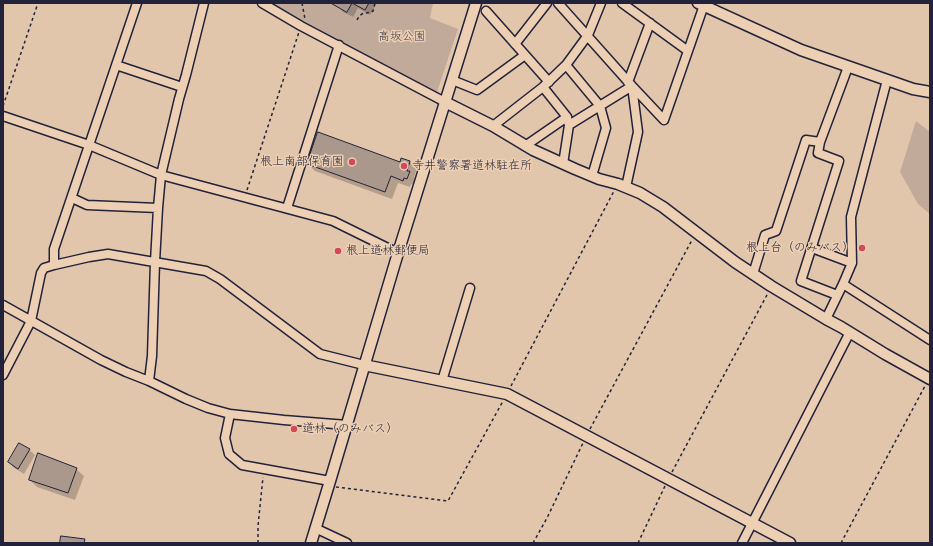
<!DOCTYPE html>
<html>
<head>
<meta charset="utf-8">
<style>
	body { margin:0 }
	#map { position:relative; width:933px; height:546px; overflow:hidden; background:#e1c6ac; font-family:"Architects Daughter",sans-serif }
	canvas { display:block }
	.frame { position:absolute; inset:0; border:4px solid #22223b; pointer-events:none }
</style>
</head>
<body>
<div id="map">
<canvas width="933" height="546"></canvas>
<div class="frame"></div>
</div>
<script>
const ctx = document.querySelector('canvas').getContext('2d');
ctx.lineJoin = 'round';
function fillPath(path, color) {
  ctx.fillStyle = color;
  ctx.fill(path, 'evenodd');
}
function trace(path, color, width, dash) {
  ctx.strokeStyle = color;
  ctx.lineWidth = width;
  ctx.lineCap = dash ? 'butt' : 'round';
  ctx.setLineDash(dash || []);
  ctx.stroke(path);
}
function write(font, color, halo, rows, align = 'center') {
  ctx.font = font + ' "Architects Daughter","Klee One",sans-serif';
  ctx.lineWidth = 3;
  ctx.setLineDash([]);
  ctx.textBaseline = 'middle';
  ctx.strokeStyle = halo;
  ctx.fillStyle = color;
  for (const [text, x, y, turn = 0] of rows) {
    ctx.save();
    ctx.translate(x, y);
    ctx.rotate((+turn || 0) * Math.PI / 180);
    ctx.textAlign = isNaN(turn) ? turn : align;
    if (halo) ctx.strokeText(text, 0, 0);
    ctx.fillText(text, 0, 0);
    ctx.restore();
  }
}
fillPath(new Path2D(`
	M266,3H433L430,18L458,29L437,92L418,84L305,23Z
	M916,121L930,132V214L918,204L900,172Z`), '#c1aa99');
fillPath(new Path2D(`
	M340,3H377L370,15L358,8L353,17L343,12L338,6Z
	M402,160L410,162L417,169L414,177L417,179L414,185L411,184L410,187L398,183L392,199L315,171L308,164L401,163Z
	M29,450L35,455L24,474L14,468L9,462Z
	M76,469L84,476L75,500L37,487L30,480Z`), '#0003');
const building = new Path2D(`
	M331,3H369L365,10L352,3L347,12Z
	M318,132L400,162L401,158L410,161L407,171H410L407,179L404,178L403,181L391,176L385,192L307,164Z
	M19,443L30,449L18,469L8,462Z
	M38,453L77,468L68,493L29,480Z
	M61,536L85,539L84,543H60Z`);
fillPath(building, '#ab988c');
trace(building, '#22223b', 1);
const minor = new Path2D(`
	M262,3L301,26L445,102
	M558,3L632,86L664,120L704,5
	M622,3L688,51
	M486,11L549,82
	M515,44L547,3
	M116,65L182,87
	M566,65L600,106L606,128L592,176
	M452,80L477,90L525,55
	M628,82L650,23
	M543,87L567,117L568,122
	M3,116L89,145L161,175L333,221L398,253
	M493,126L543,87L566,65L588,35L601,3
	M525,146L567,117
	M563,164L569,125L632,86L638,132L626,187
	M72,198L87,205L158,208
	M287,208L339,45
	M812,248L852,263
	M54,265V249L137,3
	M753,274L765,235L776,231L806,140L820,142
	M843,284L930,340
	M837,295L801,281L839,161L818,153L820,142L848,67
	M3,305L101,360L126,372L149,381L186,399L208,408L230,414L284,420L347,425
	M826,319L843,284L852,263L851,217L887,80
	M3,375L31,321L41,273L44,268L54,265L89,257L108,254L206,271L220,279L320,354L364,365
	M149,381L152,356L155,262L158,208L161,175L179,99L186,75L204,3
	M442,381L470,288
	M230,414L225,438L229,454L242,465L330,481
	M315,528L347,543
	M742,543L850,332`);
const tertiary = new Path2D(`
	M698,3L801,50L913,89L930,92
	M445,102L493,126L533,150L575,169L599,179L618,184L640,193L663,207L735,262L771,286L826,319L841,327L885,354L930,379
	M364,365L507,394L790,543
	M311,543L330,481L398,253L476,3`);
trace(minor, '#22223b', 11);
trace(tertiary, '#22223b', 13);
trace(new Path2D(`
	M302,3L305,19
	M357,20C362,10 366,15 373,11L375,3
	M3,106L38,3
	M247,190L299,32
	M511,386L614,191
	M590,429L692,240
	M672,472L768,293
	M336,487L448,501L503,401
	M258,543V526L263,477
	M533,543L547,518L583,443
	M638,543L665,486
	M841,543L925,386`), '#22223b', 1.5, [3, 3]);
trace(minor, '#edd0b3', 8);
trace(tertiary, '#edd0b3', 10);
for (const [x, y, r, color] of [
	[352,162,4,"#d1495b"],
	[404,166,4,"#d1495b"],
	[862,248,4,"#d1495b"],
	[338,251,4,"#d1495b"],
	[294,429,4,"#d1495b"]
]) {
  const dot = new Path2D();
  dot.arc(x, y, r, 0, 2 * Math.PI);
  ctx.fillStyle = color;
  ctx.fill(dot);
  trace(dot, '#edd0b3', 1.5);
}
write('12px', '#423d4e', '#edd0b3', [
	["高坂公園",402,37]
]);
write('12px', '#22223b', '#edd0b3', [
	["根上南部保育園",344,162,"right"],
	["寺井警察署道林駐在所",412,166],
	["根上台（のみバス）",854,248,"right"],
	["根上道林郵便局",346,251],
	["道林（のみバス）",302,429]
], 'left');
</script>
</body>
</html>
